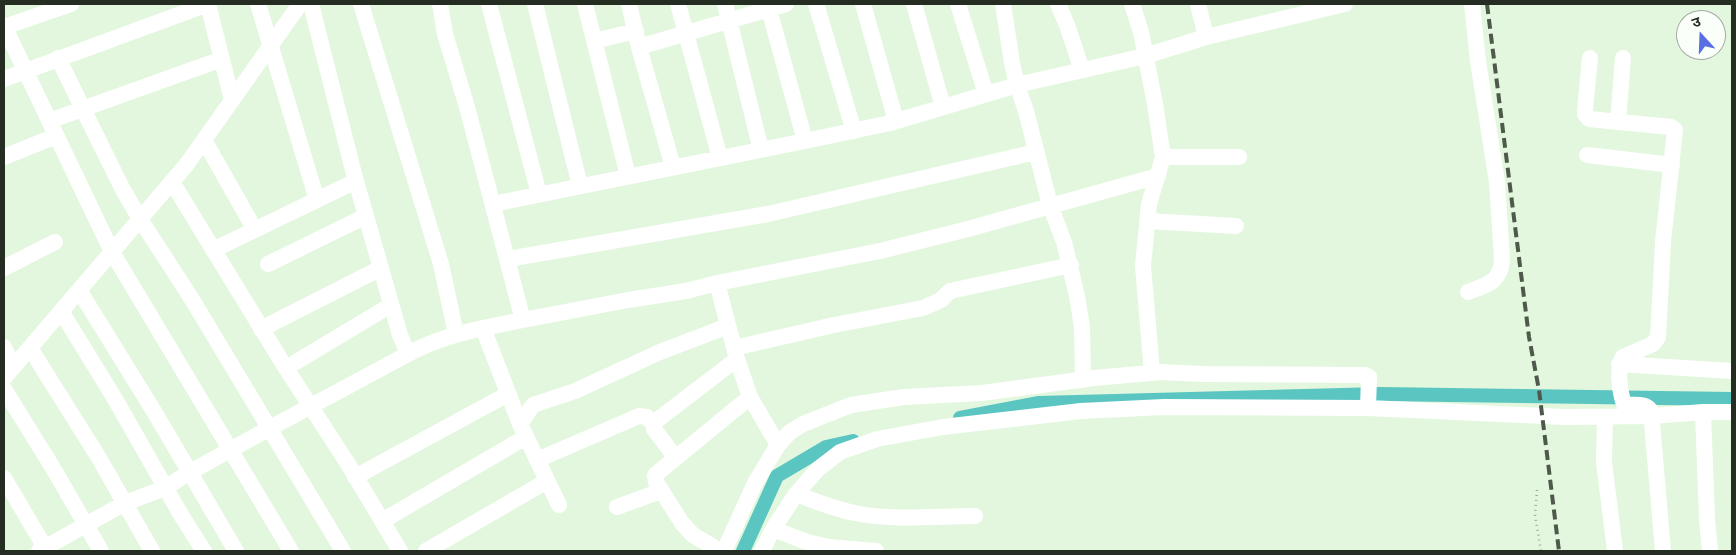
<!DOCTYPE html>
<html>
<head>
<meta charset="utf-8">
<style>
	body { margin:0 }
	#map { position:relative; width:1736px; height:555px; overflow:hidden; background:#e2f7dd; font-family:Helvetica,"Noto Sans Devanagari",sans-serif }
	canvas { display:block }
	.frame { position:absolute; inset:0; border:5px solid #252d23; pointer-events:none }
	.north { position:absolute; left:1676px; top:10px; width:50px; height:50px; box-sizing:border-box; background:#fbfffa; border:1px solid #a5aba4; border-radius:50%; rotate:340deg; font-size:14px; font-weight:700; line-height:20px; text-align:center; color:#252d23 }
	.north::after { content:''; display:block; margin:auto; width:18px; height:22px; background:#586ee4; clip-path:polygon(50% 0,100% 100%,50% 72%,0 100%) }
</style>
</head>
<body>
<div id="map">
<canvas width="1736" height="555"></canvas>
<div class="frame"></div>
<div class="north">उ</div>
</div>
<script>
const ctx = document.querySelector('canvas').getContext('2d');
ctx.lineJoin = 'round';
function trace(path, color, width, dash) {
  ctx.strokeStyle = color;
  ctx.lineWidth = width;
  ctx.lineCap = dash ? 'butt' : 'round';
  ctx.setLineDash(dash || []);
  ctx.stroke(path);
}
trace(new Path2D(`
	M960,418L1039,403L1380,394L1732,399
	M743,551L777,476L826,447L853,441`), '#5bc5c1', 14);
trace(new Path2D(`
	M1537,490L1535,515L1541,551`), '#9dad99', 2.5, [1, 4]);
trace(new Path2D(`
	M208,4L232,100
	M258,4L317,200
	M311,4L354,174L400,335L408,354C444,334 483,328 523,320
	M361,4L441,264L456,334
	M440,4L445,34L467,107L523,320L628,300L686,291L717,283L880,251L968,229L1158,176
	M489,4L539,194
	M535,4L580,186
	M585,4L628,176
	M629,4L639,47L673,167
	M678,4L720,158
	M725,4L761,150
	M816,4L854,131
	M863,4L896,121
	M914,4L943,107
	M958,4L986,94
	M1003,4L1012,63L1017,85L1026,111L1050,205L1064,242L1077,296L1082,327L1083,380
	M1058,4L1067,25L1082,70
	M1132,4L1141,32L1155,104L1163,157L1149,204L1143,266L1152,373
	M1198,4L1206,37
	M769,9L805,141
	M4,26L112,252L291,551
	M4,27L71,4
	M594,41L636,31
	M639,47L786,4
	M58,58L122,188L140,219L193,301L343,551
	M1590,58L1585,110V114L1589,119L1671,127L1675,130L1663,242L1658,337L1653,344L1623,357C1616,366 1620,393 1624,404C1634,406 1645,402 1651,411L1663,551
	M4,79L208,4
	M49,121L222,59
	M1618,122L1623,58
	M204,140L255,230
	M1587,155L1672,165
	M4,157L56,136
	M1163,157H1239
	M172,182L282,362L348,464L400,551
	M493,204L805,141L890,123L1017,85L1145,56L1206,37L1345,4
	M1148,221L1236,226
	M213,250L356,181
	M508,259L768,214L1036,152
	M268,264L366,216
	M4,268L55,242
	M717,283L737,359L750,397L778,445
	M79,290L155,413L236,551
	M1468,292C1487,285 1501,282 1502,259L1497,182L1478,61L1472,4
	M61,311L115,399L181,515L204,551
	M483,328L520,424L559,505
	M261,329L381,268
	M4,347L13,367
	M30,348L99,458L152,551
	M734,348L834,325L923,308L941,300L950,291L1071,265
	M1619,364L1732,371
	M286,368L391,305
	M4,378L187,164L300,4
	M4,389L53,468L101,551
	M1703,412L1707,519L1710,551
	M1605,417L1604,462L1615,551
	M520,424L533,405L575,391L660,352L728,326
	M675,457L654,429L656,421L737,359
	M537,460L639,416L647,417L654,425
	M355,477L508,394
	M4,478L47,551
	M796,494C815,501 834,509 855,513C893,521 937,516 975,516
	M617,507L661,491
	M382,521L526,437
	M773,529L807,542L829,547L876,551
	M39,551L125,503L165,488L190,472L270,428L408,354
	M426,551L547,481
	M720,551L693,535L682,523L656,482L655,475L750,397
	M724,551L755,483L778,445L790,432L803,424L851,405L904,397L982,393L1094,378L1161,372L1204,374L1365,375L1369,377L1368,408
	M762,551L773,529L796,494L818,469L840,452L877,439L943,427L1081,411L1164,407L1368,408L1565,417L1652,416L1703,412H1732`), '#fff', 16);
trace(new Path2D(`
	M1487,4L1529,337L1539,390L1559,551`), '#4e594b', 4, [10, 5]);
</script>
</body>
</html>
